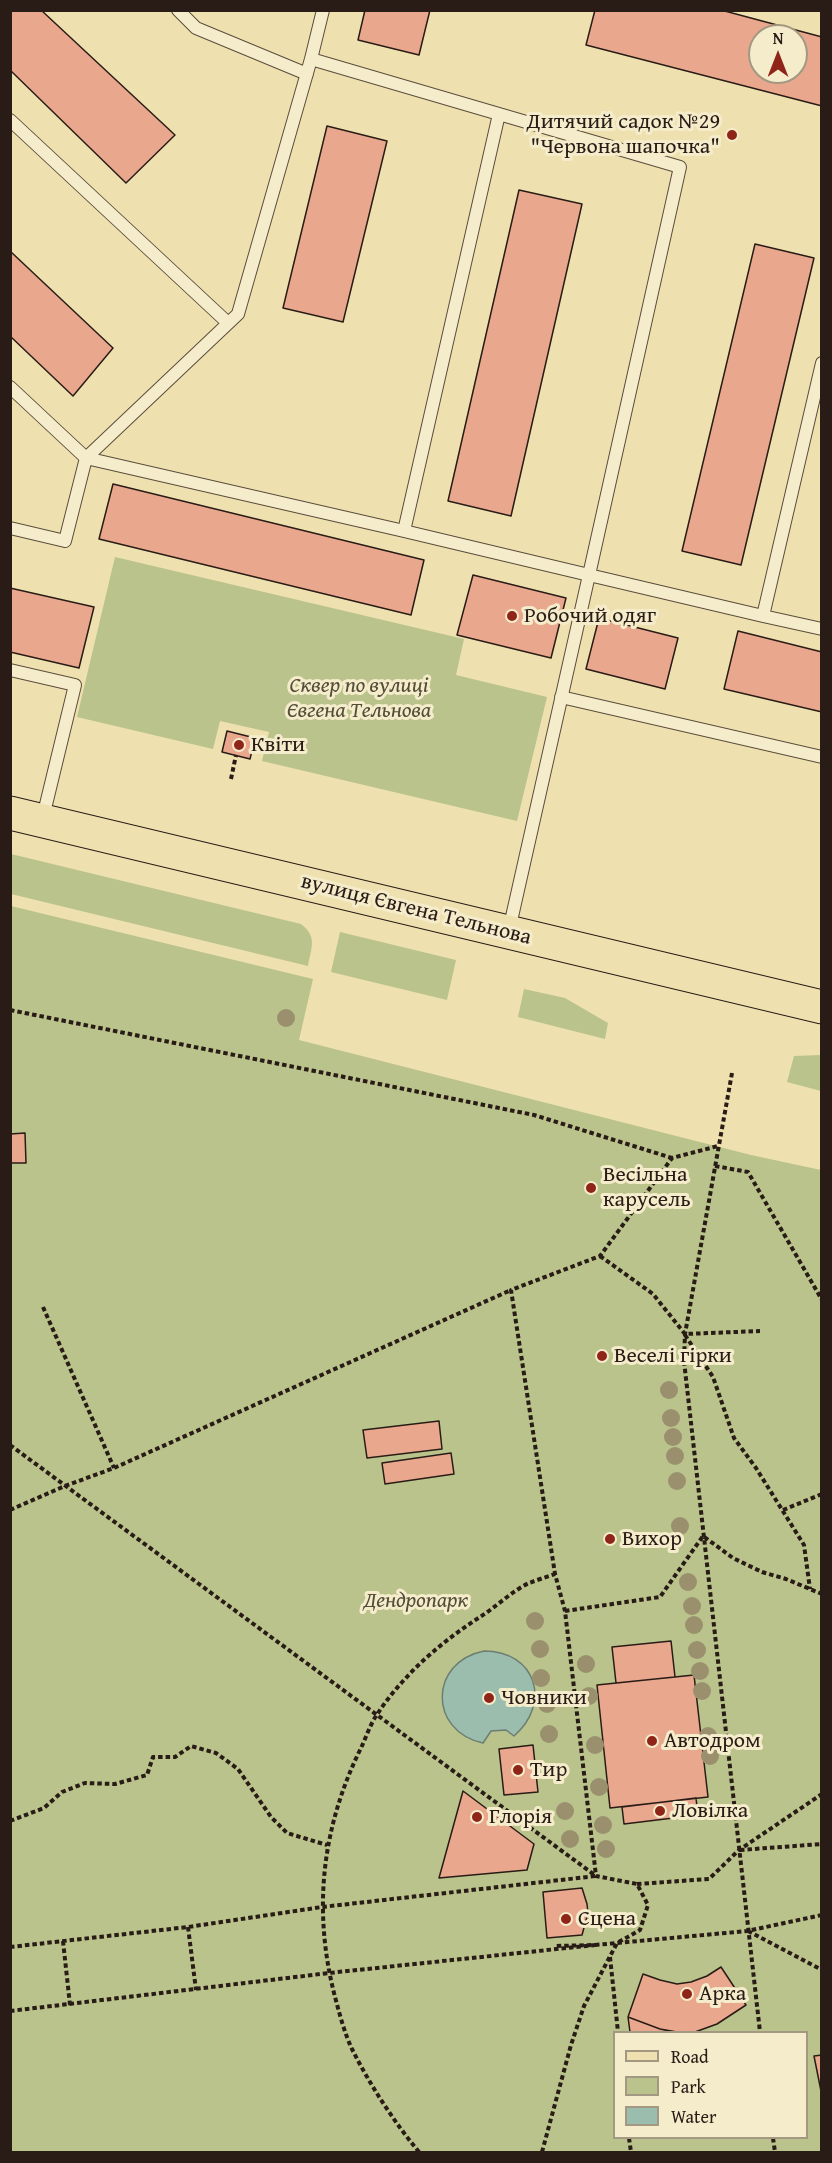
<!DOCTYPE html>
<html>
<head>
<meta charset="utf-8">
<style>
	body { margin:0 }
	#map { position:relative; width:832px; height:2163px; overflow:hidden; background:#efe1af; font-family:"Gentium Book Plus",serif }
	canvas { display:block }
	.frame { position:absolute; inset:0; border:12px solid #291c16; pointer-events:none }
	.legend { position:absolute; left:613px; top:2031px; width:195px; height:108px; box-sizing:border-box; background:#f5eccb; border:2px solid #a39983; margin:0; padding:8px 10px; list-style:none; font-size:18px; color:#291c16 }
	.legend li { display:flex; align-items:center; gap:12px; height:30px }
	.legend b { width:30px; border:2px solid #a39983 }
	.north { position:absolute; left:748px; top:24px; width:60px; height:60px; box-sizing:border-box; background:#f5eccb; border:2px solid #a39983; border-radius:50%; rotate:0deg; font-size:16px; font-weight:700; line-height:24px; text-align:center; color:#291c16 }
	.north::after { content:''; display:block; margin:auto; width:21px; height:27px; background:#8f2418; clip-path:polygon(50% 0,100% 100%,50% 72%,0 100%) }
</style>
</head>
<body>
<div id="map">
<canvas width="832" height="2163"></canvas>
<div class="frame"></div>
<ul class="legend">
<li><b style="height:8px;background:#efe1af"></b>Road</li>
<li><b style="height:16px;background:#b9c38b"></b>Park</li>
<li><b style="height:16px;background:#9abdae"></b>Water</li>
</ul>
<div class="north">N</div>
</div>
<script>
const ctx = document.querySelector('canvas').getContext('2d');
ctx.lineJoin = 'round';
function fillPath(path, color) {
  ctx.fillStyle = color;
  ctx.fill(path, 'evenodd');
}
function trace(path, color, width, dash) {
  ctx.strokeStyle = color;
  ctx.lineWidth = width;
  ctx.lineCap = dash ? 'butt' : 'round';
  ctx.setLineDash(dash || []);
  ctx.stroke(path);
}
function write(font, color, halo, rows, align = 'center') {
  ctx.font = font + ' "Gentium Book Plus",serif';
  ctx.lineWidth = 6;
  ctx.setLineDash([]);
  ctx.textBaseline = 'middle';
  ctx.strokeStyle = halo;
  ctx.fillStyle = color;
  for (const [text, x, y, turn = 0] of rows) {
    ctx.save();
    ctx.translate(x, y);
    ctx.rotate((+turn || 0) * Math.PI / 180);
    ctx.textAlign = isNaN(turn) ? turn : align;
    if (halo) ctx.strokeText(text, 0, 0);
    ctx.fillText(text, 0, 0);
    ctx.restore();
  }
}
fillPath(new Path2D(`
	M115,557L464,639L456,675L547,697L517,821L262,761L269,732L220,721L213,749L77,717Z
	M11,854L301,924C318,937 311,948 308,966L11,894Z
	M11,906L313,979L299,1040L751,1155L821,1170V2152H11ZM614,2032H806V2138H614Z
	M340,932L456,960L447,1000L331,972Z
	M524,989L565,998L608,1023L605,1039L518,1017Z
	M821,1055V1091L787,1082L794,1056Z`), '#b9c38b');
const water = new Path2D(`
	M484,1651C536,1651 552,1703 514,1736L506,1730L491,1731L483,1743C428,1731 429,1662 484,1651Z`);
fillPath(water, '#9abdae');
trace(water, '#6d7d71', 1.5);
const building = new Path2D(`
	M10,10H41L175,135L126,183L10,70Z
	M365,10H430L419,55L358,40Z
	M595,10H721L822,37V106L586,45ZM760,36H796V72H760Z
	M327,126L387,141L343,322L283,308Z
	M519,190L582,204L511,516L448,501Z
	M755,244L814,258L741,565L682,551Z
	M10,251L113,348L73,396L10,336Z
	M113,484L424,560L411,615L99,539Z
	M473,575L566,598L551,658L457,635Z
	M10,588L94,607L79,668L10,652Z
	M599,618L678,638L665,689L586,669Z
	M738,631L822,652V712L724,689Z
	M227,731L255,738L250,759L222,752Z
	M25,1133L26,1163H10V1134Z
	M439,1421L442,1449L367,1458L363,1430Z
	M451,1453L454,1474L385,1484L382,1463Z
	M671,1641L675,1677L616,1683L612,1647Z
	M694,1675L708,1797L610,1808L597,1685Z
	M533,1745L538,1792L504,1795L499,1749Z
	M463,1791L534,1844L527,1870L439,1878Z
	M696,1798L698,1815L624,1824L622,1807Z
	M582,1888L587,1904L588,1913L582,1935L547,1938L543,1892Z
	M721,1967L746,2005L717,2024L695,2032H677L660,2029L628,2017L643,1974L660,1980L677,1984L691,1982L707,1976Z
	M628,2017L660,2029L674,2032H630Z
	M822,2055V2096L814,2056Z`);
fillPath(building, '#e9a88d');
trace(building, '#291c16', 1.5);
const service = new Path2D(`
	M178,10L196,28L307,74
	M311,59L680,167L589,575L404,531L499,114
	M10,120L228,323
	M10,387L86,458L404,531
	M10,528L65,541L86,458L238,314L311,59L323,10
	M763,616L822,629
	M10,670L75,685L42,821
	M561,697L822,757
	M509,930L589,575L763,616L822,363`);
const primary = new Path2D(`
	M10,813L822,1007`);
trace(service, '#5a4d3c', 14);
trace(primary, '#291c16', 35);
trace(new Path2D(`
	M231,779L236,755
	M10,1010L534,1115L672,1158
	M732,1073L685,1334L684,1361L760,2032
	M715,1166L748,1172L822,1300
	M600,1256L653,1294L685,1334L760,1331
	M43,1307L114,1468
	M685,1335L713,1377L734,1438L756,1468L804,1545L810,1589
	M10,1445L596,1876
	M10,1510L65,1486L114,1468L511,1290
	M783,1510L822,1494
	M565,1611L660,1597L703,1536L733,1558L762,1572L786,1579L822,1594
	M10,1821L44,1808L62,1792L85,1783L115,1784L147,1775L153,1757H175L191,1746L216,1753L238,1769L271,1817L287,1833L327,1845
	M740,1850L822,1844
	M637,1884L709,1879L739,1850L822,1794
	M188,1927L196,1990
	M748,1931L822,1970
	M63,1941L70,2005
	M595,1945L747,1931L822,1915
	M10,1947L188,1927L322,1907L596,1876
	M610,1957L618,2032
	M10,2011L329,1973L595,1945L556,1946
	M629,2138L631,2152
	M773,2138L775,2152
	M419,2152C394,2122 370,2085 352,2049C344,2032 339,2012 334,1993C313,1909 322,1828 360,1750C366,1738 370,1724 378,1713C404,1674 441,1642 480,1617C496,1607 512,1591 529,1583C537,1580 546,1577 555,1574
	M542,2152L571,2045L584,2006L617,1943L640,1930L648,1905L637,1884L596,1876L565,1611L555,1574L511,1290L600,1256L672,1158L718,1146`), '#291c16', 4, [4.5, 3]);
trace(service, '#f5eccb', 12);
trace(primary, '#efe1af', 33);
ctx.fillStyle = '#9a906e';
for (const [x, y] of [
	[286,1018],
	[669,1390],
	[671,1418],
	[673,1437],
	[675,1456],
	[677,1481],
	[680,1526],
	[688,1582],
	[692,1606],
	[535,1621],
	[694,1625],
	[540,1649],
	[697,1650],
	[586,1664],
	[700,1671],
	[541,1678],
	[702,1691],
	[589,1696],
	[547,1704],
	[549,1734],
	[708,1736],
	[595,1745],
	[710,1756],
	[599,1787],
	[565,1811],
	[603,1825],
	[570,1839],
	[606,1849]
]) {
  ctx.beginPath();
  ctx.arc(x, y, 9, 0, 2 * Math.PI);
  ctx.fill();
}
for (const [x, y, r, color] of [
	[732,135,6,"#8f2418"],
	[512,616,6,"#8f2418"],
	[239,745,6,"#8f2418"],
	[591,1188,6,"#8f2418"],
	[602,1356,6,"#8f2418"],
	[610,1539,6,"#8f2418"],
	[489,1698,6,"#8f2418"],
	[652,1741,6,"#8f2418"],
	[518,1770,6,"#8f2418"],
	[660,1811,6,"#8f2418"],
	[477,1817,6,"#8f2418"],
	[566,1919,6,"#8f2418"],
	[687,1994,6,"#8f2418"]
]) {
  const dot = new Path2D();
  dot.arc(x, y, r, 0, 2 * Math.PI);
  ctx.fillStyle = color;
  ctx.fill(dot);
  trace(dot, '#f5eccb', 2);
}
write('22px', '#291c16', '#f5eccb', [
	["Дитячий садок №29",720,122,"right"],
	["\"Червона шапочка\"",720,147,"right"],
	["Робочий одяг",524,616],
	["Квіти",251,745],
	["Весільна",603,1175],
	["карусель",603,1200],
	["Веселі гірки",614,1356],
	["Вихор",622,1539],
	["Човники",501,1698],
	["Автодром",664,1741],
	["Тир",530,1770],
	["Ловілка",672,1811],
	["Глорія",489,1817],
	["Сцена",578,1919],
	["Арка",699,1994]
], 'left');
write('italic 22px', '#544e39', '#f5eccb', [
	["Сквер по вулиці",359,686],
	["Євгена Тельнова",359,711],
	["Дендропарк",416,1601]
]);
write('22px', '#291c16', '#f5eccb', [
	["вулиця Євгена Тельнова",416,910,14]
]);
</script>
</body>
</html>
